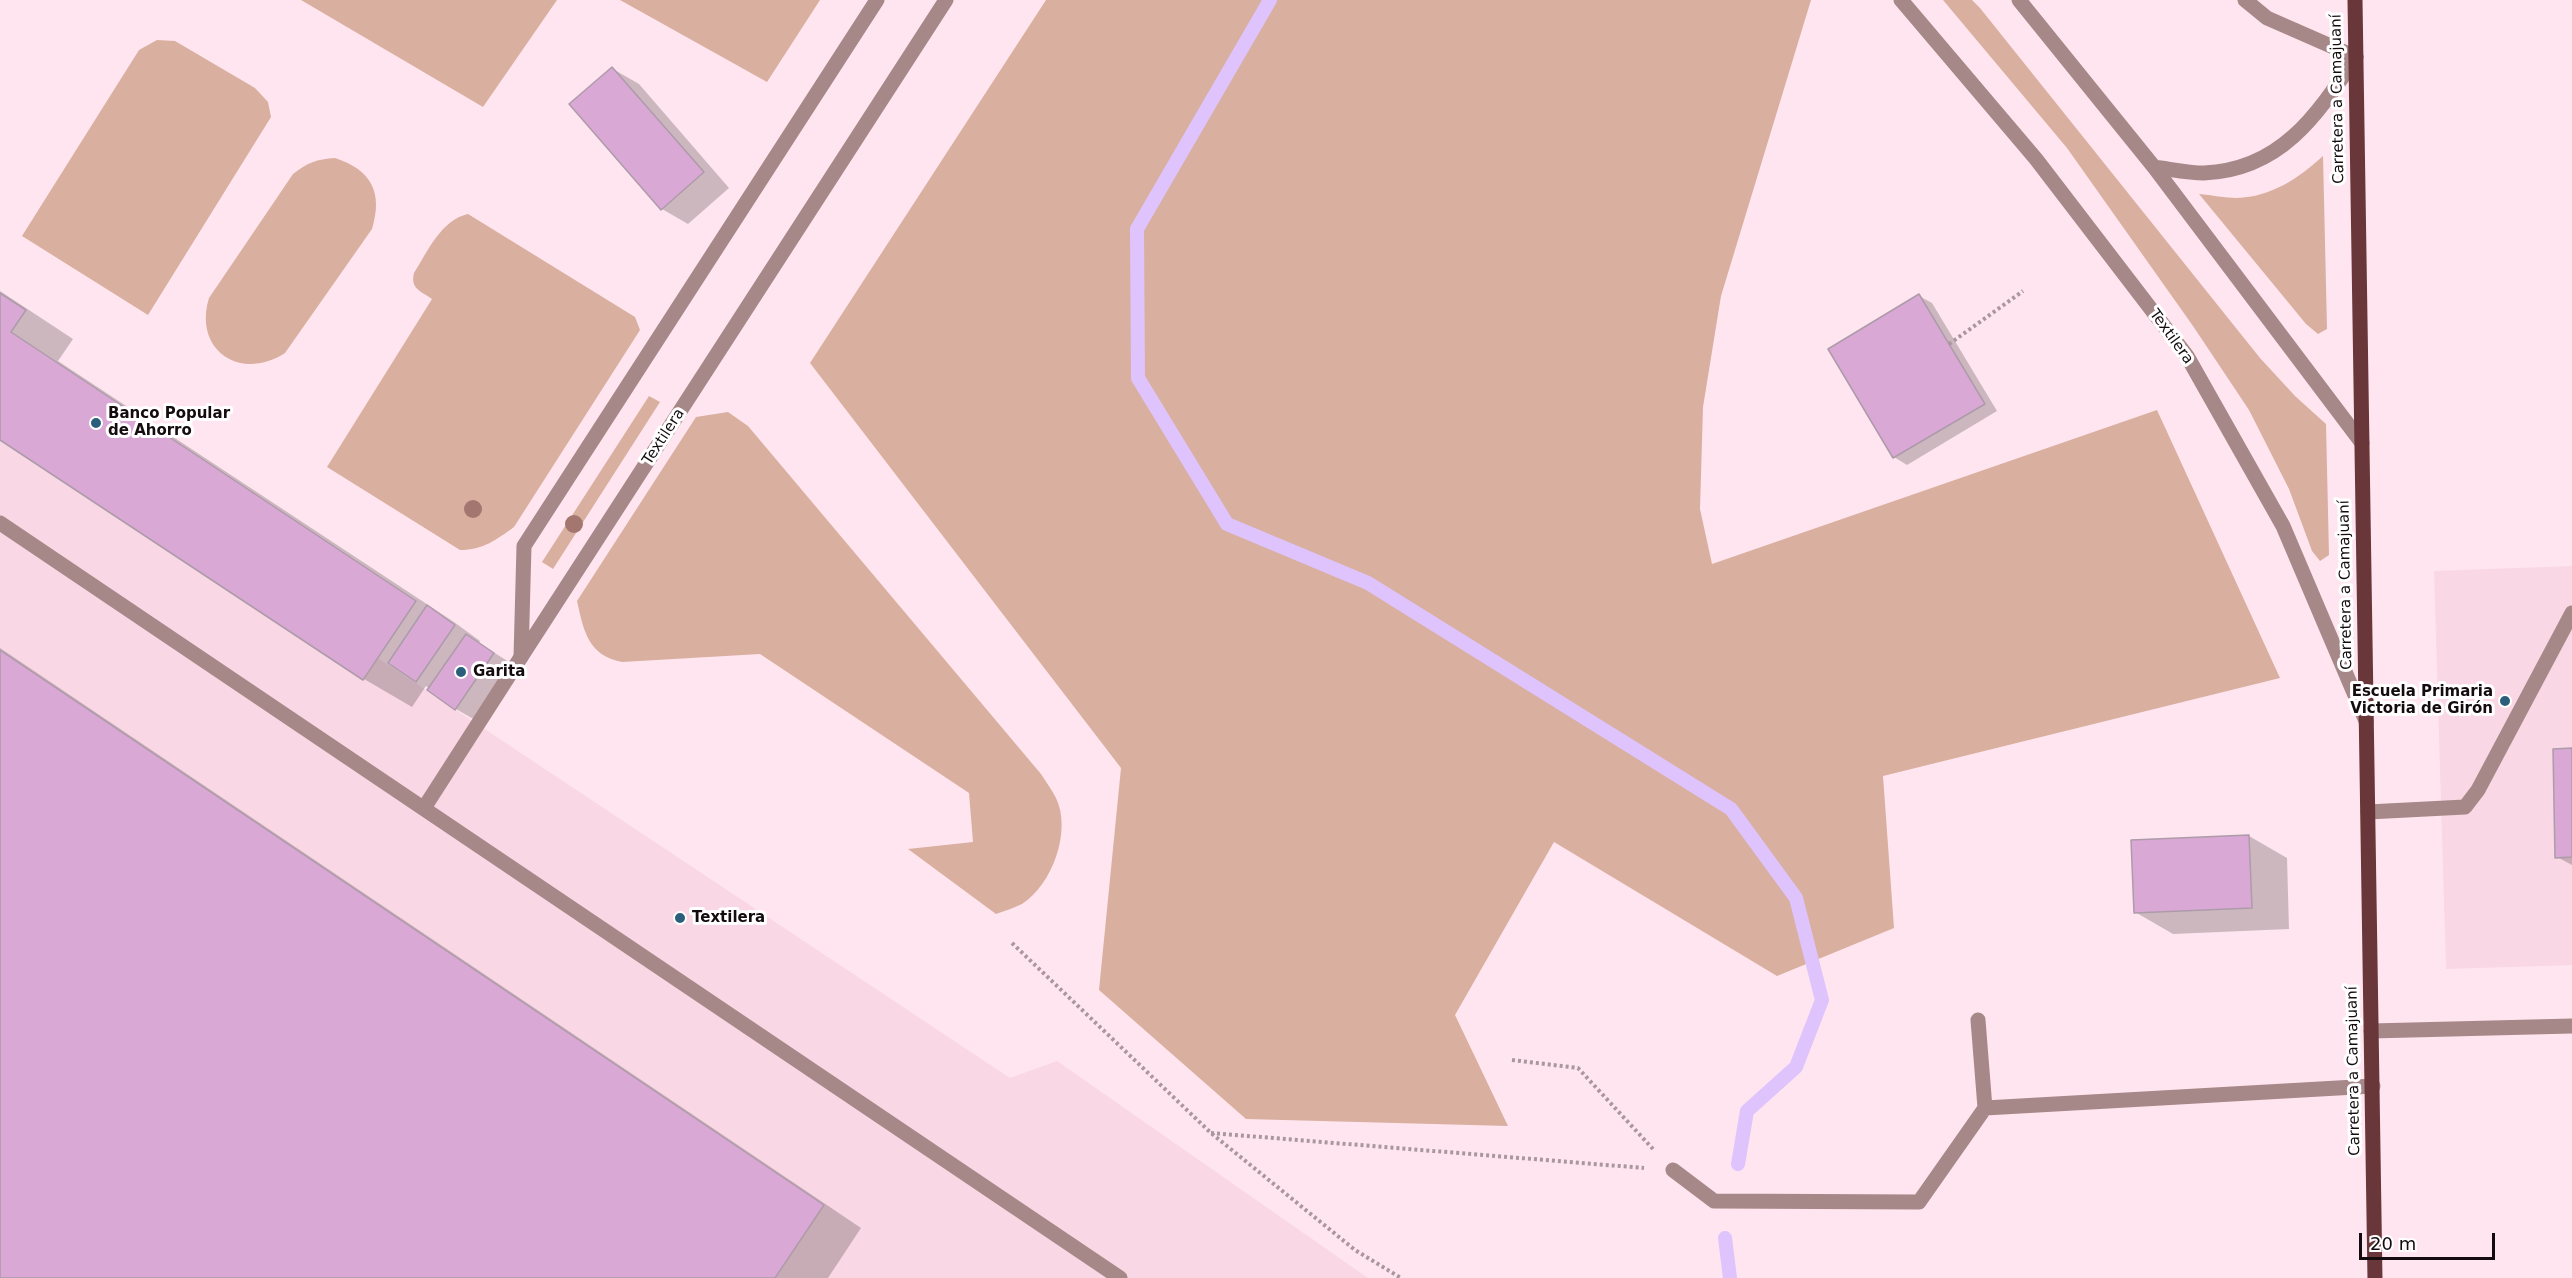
<!DOCTYPE html>
<html>
<head>
<meta charset="utf-8">
<style>
	body { margin:0 }
	#map { position:relative; width:2572px; height:1278px; overflow:hidden; background:#ffe5ef; font-family:"DejaVu Sans",sans-serif }
	canvas { display:block }
	.scale { position:absolute; left:2359px; top:1233px; width:136px; height:27px; box-sizing:border-box; border:3px solid #130b0e; border-top:0; padding-left:8px; font-size:18px; line-height:21px; white-space:nowrap; color:#130b0e; -webkit-text-stroke:4px #fff; paint-order:stroke }
</style>
</head>
<body>
<div id="map">
<canvas width="2572" height="1278"></canvas>
<div class="scale">20 m</div>
</div>
<script>
const ctx = document.querySelector('canvas').getContext('2d');
ctx.lineJoin = 'round';
function fillPath(path, color) {
  ctx.fillStyle = color;
  ctx.fill(path, 'evenodd');
}
function trace(path, color, width, dash) {
  ctx.strokeStyle = color;
  ctx.lineWidth = width;
  ctx.lineCap = dash ? 'butt' : 'round';
  ctx.setLineDash(dash || []);
  ctx.stroke(path);
}
function write(font, color, halo, rows, align = 'center') {
  ctx.font = font + ' "DejaVu Sans",sans-serif';
  ctx.lineWidth = 6;
  ctx.setLineDash([]);
  ctx.textBaseline = 'middle';
  ctx.strokeStyle = halo;
  ctx.fillStyle = color;
  for (const [text, x, y, turn = 0] of rows) {
    ctx.save();
    ctx.translate(x, y);
    ctx.rotate((+turn || 0) * Math.PI / 180);
    ctx.textAlign = isNaN(turn) ? turn : align;
    if (halo) ctx.strokeText(text, 0, 0);
    ctx.fillText(text, 0, 0);
    ctx.restore();
  }
}
fillPath(new Path2D(`
	M0,407L1010,1078L1057,1061L1368,1278H0Z
	M2572,566V965L2446,969L2434,571Z`), '#f9d7e4');
fillPath(new Path2D(`
	M301,0H557L483,107Z
	M620,0H820L767,82Z
	M1046,0H1811L1721,296L1703,407L1700,509L1712,564L2157,410L2280,678L1883,776L1894,928L1777,976L1554,842L1455,1015L1508,1126L1246,1119L1099,990L1121,768L810,363Z
	M1943,0H1972L1980,8L2260,358L2295,396L2326,424L2329,555L2320,561L2312,551L2289,489L2249,410L2193,326L2067,148Z
	M157,40L175,41L255,88L268,102L271,117L148,315L22,236L139,50Z
	M2323,156L2327,329L2318,334L2306,324L2199,194C2212,195 2225,198 2237,198C2271,197 2299,178 2323,156Z
	M335,158C372,170 383,193 372,229L285,353C240,382 193,350 209,298L293,174C307,163 317,159 335,158Z
	M468,214L635,317L640,330L514,527C496,540 483,550 460,550L327,467L432,299C421,291 410,289 414,273C428,251 441,220 468,214Z
	M649,396L660,402L553,569L542,562Z
	M728,412L748,426L1041,774C1046,782 1052,790 1056,798C1072,831 1052,885 1022,904C1014,908 1004,911 996,914L908,849L973,842L969,793L760,654L622,662C588,655 584,632 577,601L696,417Z`), '#d9afa0');
fillPath(new Path2D(`
	M613,69L639,84L729,188L688,224L662,209Z
	M0,291L73,339L58,361L454,622L480,641L479,643L520,669L482,724L456,709L426,686L412,707L364,679L0,438Z
	M1919,296L1932,303L1997,411L1907,465L1894,457L1830,350Z
	M0,648L861,1228L828,1278H0Z
	M2572,749V865L2557,857Z
	M2249,836L2287,858L2289,929L2173,934L2135,912Z`), '#0003');
trace(new Path2D(`
	M1270,0L1137,229L1138,378L1227,524L1368,583L1731,809L1796,898L1822,1000L1796,1067L1747,1111L1738,1164
	M1725,1238L1730,1278`), '#dfc3fd', 14);
const building = new Path2D(`
	M612,67L704,172L661,210L569,104Z
	M0,293L26,310L11,332L416,601L363,680L0,440Z
	M1919,294L1985,404L1893,458L1828,349Z
	M427,605L455,625L416,682L388,663Z
	M466,634L494,653L455,710L427,690Z
	M0,650L824,1205L775,1278H0Z
	M2572,748V857L2555,858L2553,749Z
	M2249,835L2252,908L2134,913L2131,840Z`);
fillPath(building, '#daa8d5');
trace(building, '#ad9baa', 1.5);
trace(new Path2D(`
	M1949,344L2023,291
	M1012,943L1211,1133L1355,1250L1401,1278
	M1512,1060L1578,1068L1653,1149
	M1211,1133L1644,1168`), '#aa979e', 4, [3, 3]);
trace(new Path2D(`
	M2245,0L2267,18L2356,57
	M0,523L1120,1278
	M424,808L521,657
	M2368,812L2465,807L2478,790L2572,613
	M2371,1031L2572,1026
	M1985,1108L2373,1086
	M1673,1170L1714,1201L1919,1202L1985,1108L1978,1020`), '#a78889', 15);
trace(new Path2D(`
	M877,0L524,546L521,657L946,0
	M1901,0L2036,159L2187,356L2283,526L2366,721
	M2019,0L2154,167L2362,443
	M2154,167C2170,169 2188,173 2204,173C2281,170 2317,115 2356,57`), '#a78889', 15);
trace(new Path2D(`
	M2355,0L2375,1278`), '#69373a', 15);
ctx.fillStyle = '#a3776f';
for (const [x, y] of [
	[473,509],
	[574,524]
]) {
  ctx.beginPath();
  ctx.arc(x, y, 9, 0, 2 * Math.PI);
  ctx.fill();
}
for (const [x, y, r, color] of [
	[96,423,6,"#2b5e7b"],
	[461,672,6,"#2b5e7b"],
	[2505,701,6,"#2b5e7b"],
	[680,918,6,"#2b5e7b"]
]) {
  const dot = new Path2D();
  dot.arc(x, y, r, 0, 2 * Math.PI);
  ctx.fillStyle = color;
  ctx.fill(dot);
  trace(dot, '#fff', 2);
}
write('15px', '#130b0e', '#fff', [
	["Carretera a Camajuaní",2338,99,-91],
	["Textilera",2171,337,54],
	["Textilera",664,437,-57],
	["Carretera a Camajuaní",2346,585,-91],
	["Carretera a Camajuaní",2354,1071,-91]
]);
write('bold 15px', '#130b0e', '#fff', [
	["Banco Popular",108,414],
	["de Ahorro",108,431],
	["Garita",473,672],
	["Escuela Primaria",2493,692,"right"],
	["Victoria de Girón",2493,709,"right"],
	["Textilera",692,918]
], 'left');
</script>
</body>
</html>
